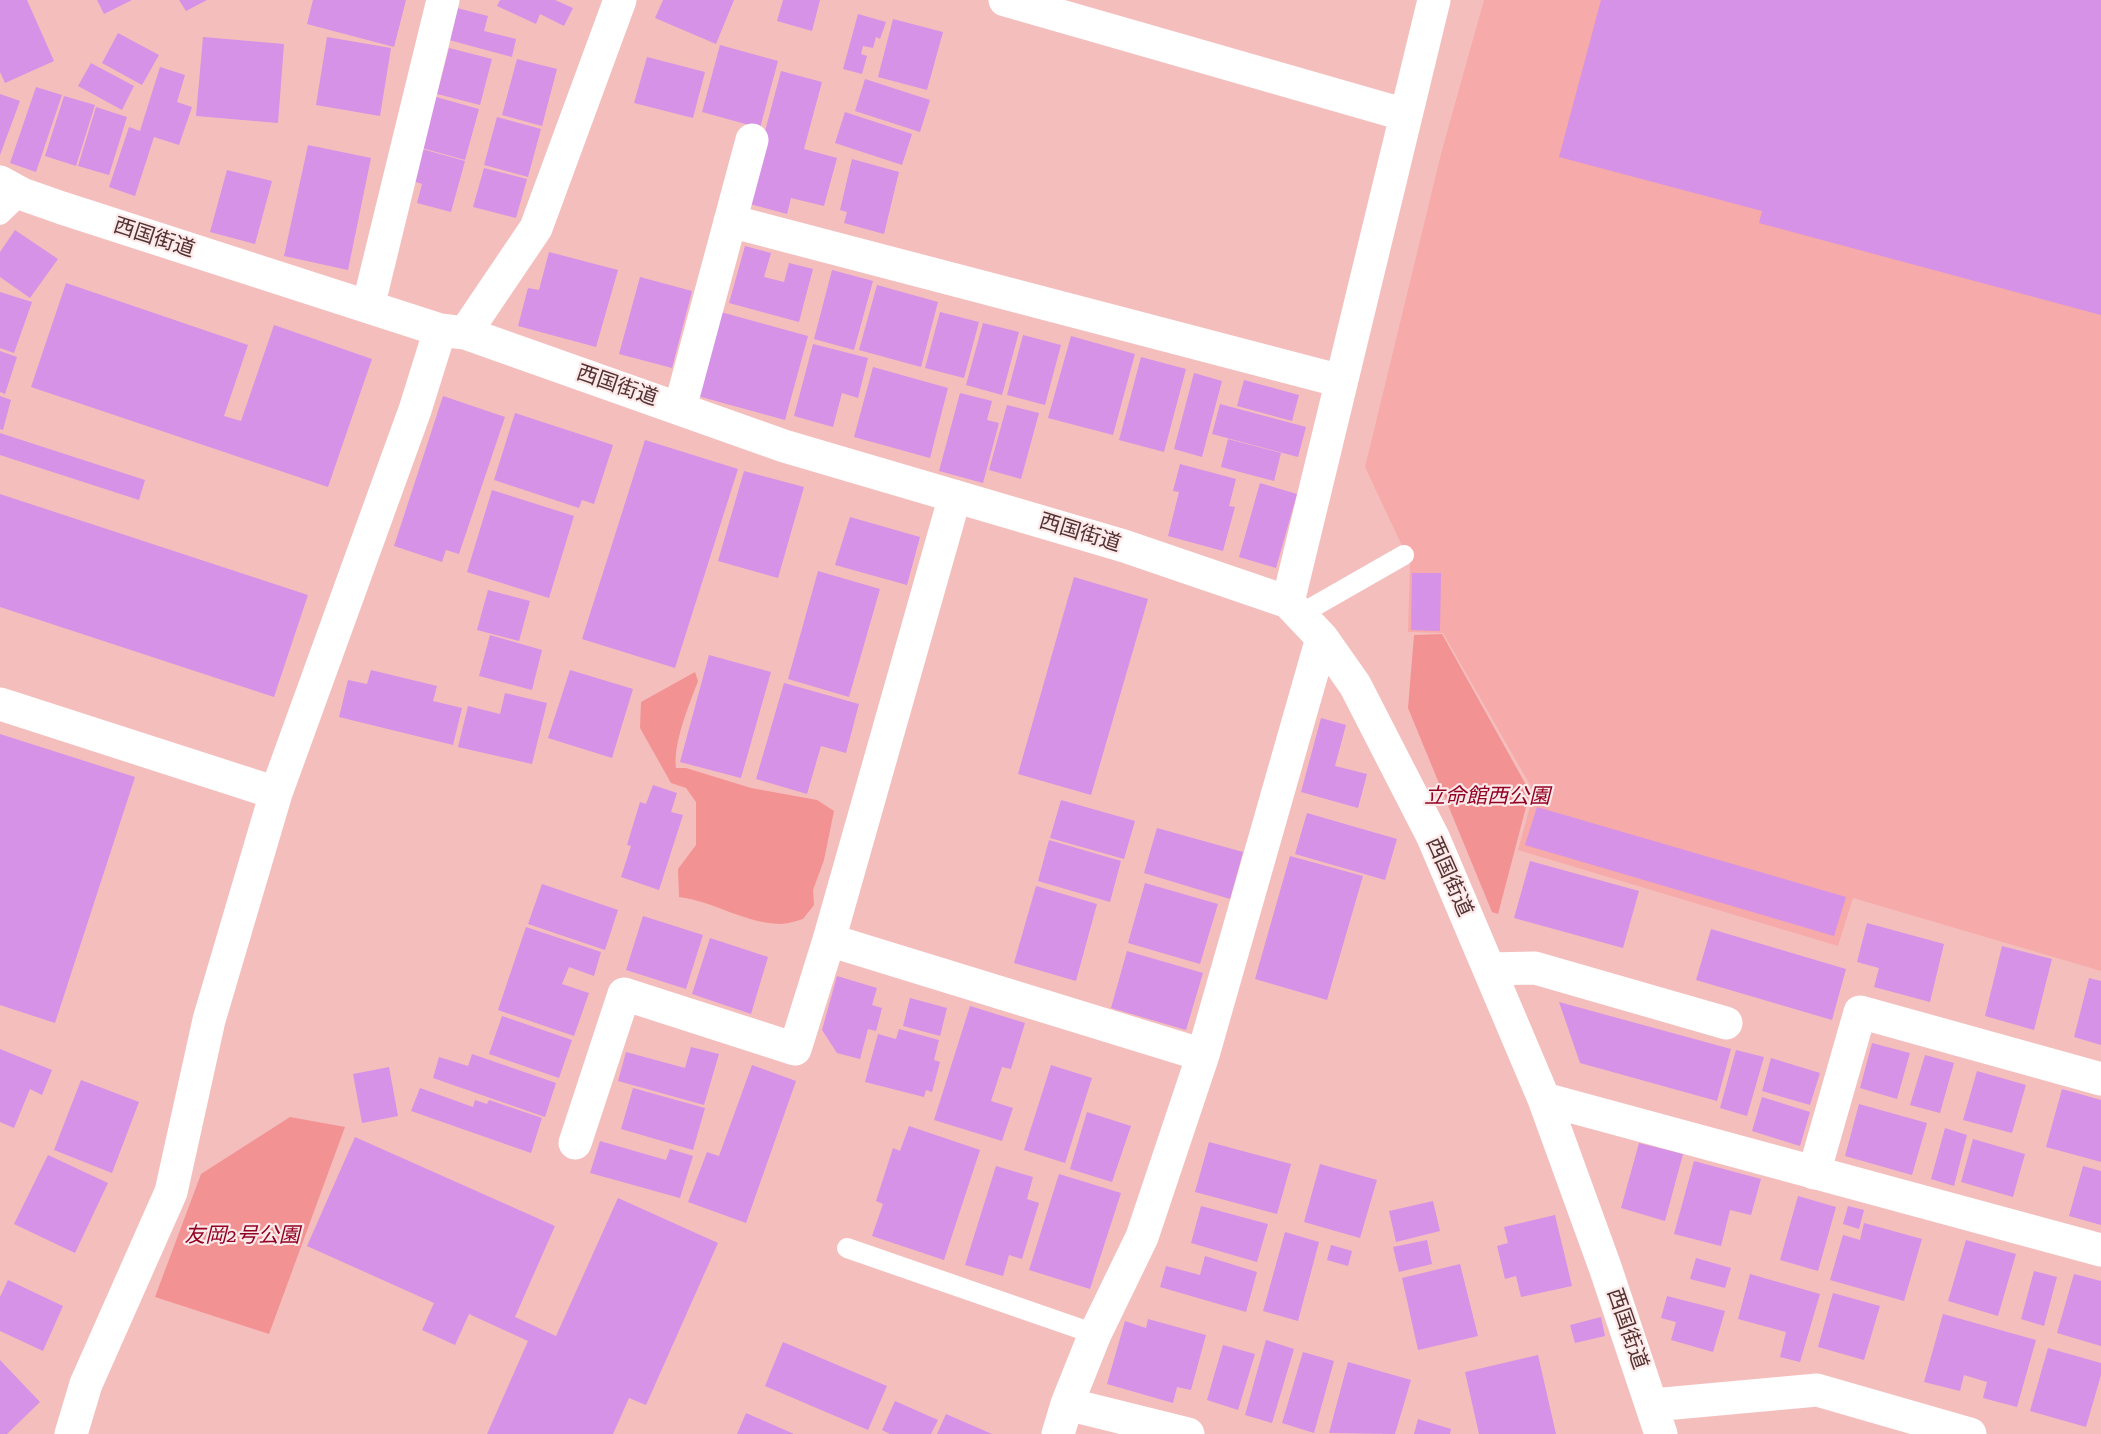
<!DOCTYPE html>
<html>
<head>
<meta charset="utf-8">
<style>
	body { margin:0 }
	canvas { display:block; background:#f4bebd }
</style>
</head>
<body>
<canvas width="2101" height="1434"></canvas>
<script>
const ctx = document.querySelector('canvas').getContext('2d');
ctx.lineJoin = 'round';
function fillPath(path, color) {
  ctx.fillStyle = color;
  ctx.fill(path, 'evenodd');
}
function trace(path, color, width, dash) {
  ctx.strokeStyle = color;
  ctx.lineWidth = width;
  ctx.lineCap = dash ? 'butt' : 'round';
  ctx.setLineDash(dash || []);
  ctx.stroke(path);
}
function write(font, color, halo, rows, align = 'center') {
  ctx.font = font + ' "Zilla Slab","Noto Sans JP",serif';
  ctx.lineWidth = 4.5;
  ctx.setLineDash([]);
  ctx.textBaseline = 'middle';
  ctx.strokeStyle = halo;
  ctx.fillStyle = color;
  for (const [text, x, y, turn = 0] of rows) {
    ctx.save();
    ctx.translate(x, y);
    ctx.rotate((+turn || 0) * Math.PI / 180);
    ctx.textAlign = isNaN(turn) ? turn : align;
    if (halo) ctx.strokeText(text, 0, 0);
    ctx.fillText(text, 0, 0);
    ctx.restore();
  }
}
fillPath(new Path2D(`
	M1484,0H2101V971L1853,898L1838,946L1518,850L1534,792L1443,633L1408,632L1410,563L1365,467L1442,150Z`), '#f7aaaa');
fillPath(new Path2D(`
	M1442,634L1530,792L1498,914L1492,912L1408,708L1414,635Z
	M695,672L698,681C689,705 673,743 676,768H686L751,788L817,800L834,811L824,860L813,890L814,905L803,919C796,921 787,924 780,924C744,923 713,901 679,897L678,869L696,845V802L686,788L671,783L640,728L641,702Z
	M290,1117L345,1127L269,1334L155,1297L201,1174Z`), '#f39293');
fillPath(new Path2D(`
	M0,0H27L54,61L5,83L0,72Z
	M97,0H132L104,14Z
	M179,0H207L186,11Z
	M313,0H406L394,47L307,24Z
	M500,0H555L573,8L564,26L540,14L536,24L497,6Z
	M663,0H734L716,44L655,18Z
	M783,0H820L812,31L777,21Z
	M1601,0H2101V315L1759,223L1762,211L1559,157Z
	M457,8L488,16L484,31L516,39L512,57L449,40Z
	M858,14L886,22L880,39L876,37L873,48L863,46L861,54L867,56L862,74L843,69Z
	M893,19L943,32L927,90L878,77Z
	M118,33L159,55L142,85L102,63Z
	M203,37L284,44L278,123L196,116Z
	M327,37L391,48L380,116L316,105Z
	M720,45L778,61L760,128L702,112Z
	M449,48L492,59L480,105L437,94Z
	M647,57L705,72L693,118L634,103Z
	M517,59L557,69L542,126L502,115Z
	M91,63L134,86L122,110L78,86Z
	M160,67L185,75L177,102L192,107L179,145L154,137L135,196L109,187L129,127L140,131Z
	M781,71L822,82L804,149L837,158L824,206L791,198L787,214L746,203Z
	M865,79L930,100L920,132L855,111Z
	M36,87L62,95L36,172L10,163Z
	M0,94L20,101L0,155Z
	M64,96L95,105L76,166L45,156Z
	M436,97L479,109L465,160L422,148Z
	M96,107L127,117L109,175L78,166Z
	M845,112L912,134L902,165L835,143Z
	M497,117L541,129L528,177L484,165Z
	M308,145L371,158L348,270L284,256Z
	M422,149L465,161L451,212L417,203L422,184L413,181Z
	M852,159L899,172L884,234L844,223L847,212L840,210Z
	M484,168L527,179L516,218L473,207Z
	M227,170L272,181L255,244L210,232Z
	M15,230L58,259L30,298L0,277V252Z
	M745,246L771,253L764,277L784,282L789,263L813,269L799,322L729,303Z
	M549,252L618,270L596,347L518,326L528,288L539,290Z
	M832,270L873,281L854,350L814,339Z
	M640,277L692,291L672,368L619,354Z
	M66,283L248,345L224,416L241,421L274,325L372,359L328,487L31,387Z
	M877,285L938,302L921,367L859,350Z
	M0,292L32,302L14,353L0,348Z
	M717,311L808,336L785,420L694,395Z
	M940,312L979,322L964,378L925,368Z
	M983,323L1019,332L1002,395L966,385Z
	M1023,335L1061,345L1045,405L1007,395Z
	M1071,336L1135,354L1113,435L1048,418Z
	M813,344L868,358L858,398L842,393L833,427L794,416Z
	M0,351L17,357L5,394L0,392Z
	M1141,357L1186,369L1164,452L1119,440Z
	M873,367L948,388L930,458L854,437Z
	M1194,373L1222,381L1202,457L1174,449Z
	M1244,380L1299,395L1292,421L1237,406Z
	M960,393L992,401L987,420L999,423L983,483L939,471Z
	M0,396L11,400L3,430L0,429Z
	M443,396L505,417L459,554L446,550L442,562L394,546Z
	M1220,404L1306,427L1298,457L1212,434Z
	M1007,405L1039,413L1021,479L989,470Z
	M515,413L613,445L594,504L582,500L579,508L494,480Z
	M0,433L145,480L139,500L0,455Z
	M1228,439L1281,453L1274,481L1221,467Z
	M645,440L738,469L675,668L582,639Z
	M1180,464L1236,479L1229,506L1235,507L1223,551L1168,536L1179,492L1173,491Z
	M744,471L804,487L778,578L718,561Z
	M1260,483L1297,494L1276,568L1239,557Z
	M492,490L574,516L549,598L467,572Z
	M0,494L308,595L274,697L0,607Z
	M850,517L920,537L907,585L835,565Z
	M818,571L880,589L849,697L788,679Z
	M1412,573H1441L1440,631L1411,630Z
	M1074,577L1148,599L1091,795L1018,774Z
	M488,590L530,601L519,641L477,630Z
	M490,635L542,650L532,690L479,676Z
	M709,655L771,672L741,778L680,762Z
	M371,670L437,686L433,701L462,708L453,745L339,717L348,680L367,684Z
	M570,670L633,689L612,758L548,738Z
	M784,683L859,704L846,753L821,746L807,794L756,779Z
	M505,693L547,703L532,764L458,747L468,706L500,714Z
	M1321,718L1346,725L1335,766L1367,774L1358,808L1301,792Z
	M0,734L135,777L55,1023L0,1005Z
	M653,785L677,793L671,812L683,815L659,890L621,877L631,846L627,845L640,802L646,804Z
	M1061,800L1135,821L1124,859L1050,838Z
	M1537,807L1846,897L1834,936L1525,845Z
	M1307,813L1397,839L1385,880L1295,854Z
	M1157,828L1243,852L1230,899L1144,873Z
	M1049,840L1121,861L1110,902L1038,881Z
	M1290,856L1363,876L1327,1000L1255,979Z
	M1530,861L1639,891L1623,948L1514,918Z
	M1145,883L1218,904L1200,964L1128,943Z
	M542,884L618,910L605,950L528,924Z
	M1036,886L1097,904L1076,981L1014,963Z
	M643,916L703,935L686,989L626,970Z
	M1867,923L1944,944L1930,1002L1874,987L1879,968L1857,962Z
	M526,927L601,952L594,976L569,967L562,984L589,993L574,1036L498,1010Z
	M1711,929L1846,969L1832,1020L1696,980Z
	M710,938L768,957L751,1014L692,994Z
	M2002,946L2052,959L2034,1030L1985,1016Z
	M1127,951L1203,973L1186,1030L1111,1008Z
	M837,976L877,988L872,1005L882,1008L876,1031L868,1029L860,1059L837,1053L822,1030Z
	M2089,978L2101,981V1045L2074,1037Z
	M910,998L947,1008L940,1036L903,1026Z
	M1559,1002L1731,1049L1717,1101L1580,1063Z
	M970,1006L1025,1023L1011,1069L1002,1067L991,1101L1013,1108L1002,1141L934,1120Z
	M502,1016L572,1040L559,1078L489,1054Z
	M899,1029L939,1040L934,1060L940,1062L932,1092L926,1090L924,1097L865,1082L878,1034L896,1039Z
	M1872,1043L1910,1053L1897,1099L1860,1088Z
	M691,1047L719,1054L704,1105L618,1081L626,1052L685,1068Z
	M0,1049L52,1070L42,1095L30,1089L14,1128L0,1122Z
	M1736,1050L1764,1057L1747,1116L1720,1108Z
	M472,1054L556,1083L545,1117L433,1078L439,1057L468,1066Z
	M1925,1055L1954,1063L1940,1113L1910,1105Z
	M1771,1058L1820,1073L1810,1105L1762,1091Z
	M752,1065L796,1081L746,1223L688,1202L707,1152L719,1156Z
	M1051,1065L1092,1078L1065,1163L1024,1150Z
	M389,1067L398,1116L362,1123L353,1074Z
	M1977,1071L2026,1085L2012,1133L1963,1120Z
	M81,1080L139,1102L112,1173L54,1150Z
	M420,1088L473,1107L475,1100L487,1104L489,1100L542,1118L531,1153L411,1111Z
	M633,1088L705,1108L693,1150L621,1129Z
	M2062,1089L2101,1100V1162L2046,1147Z
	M1762,1097L1810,1112L1800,1146L1752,1131Z
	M1859,1104L1927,1123L1912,1175L1845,1156Z
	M1087,1112L1131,1126L1112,1182L1070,1169Z
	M909,1126L980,1150L944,1260L872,1236L883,1204L876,1201L893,1148L900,1151Z
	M1945,1128L1967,1135L1954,1186L1931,1179Z
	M355,1137L555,1226L515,1317L556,1336L618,1198L718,1243L646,1405L629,1398L613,1434H487L528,1341L469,1314L455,1345L422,1330L434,1303L307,1246Z
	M1973,1139L2025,1154L2013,1197L1961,1182Z
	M600,1141L666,1160L670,1149L693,1156L680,1198L590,1173Z
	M1209,1142L1291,1164L1277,1214L1195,1192Z
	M1639,1143L1683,1154L1665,1221L1621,1208Z
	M48,1155L108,1183L75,1253L14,1224Z
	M1694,1161L1761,1179L1751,1215L1730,1210L1721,1246L1674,1234Z
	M1320,1164L1377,1180L1360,1238L1304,1222Z
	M996,1166L1033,1177L1027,1199L1039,1203L1022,1259L1009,1255L1003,1276L965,1265Z
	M2083,1166L2101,1171V1225L2069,1216Z
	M1059,1174L1121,1193L1090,1289L1029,1270Z
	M1798,1196L1836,1207L1818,1271L1780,1260Z
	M1433,1201L1440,1231L1396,1242L1389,1211Z
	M1201,1206L1268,1224L1257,1262L1191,1243Z
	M1848,1206L1864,1210L1859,1229L1843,1224Z
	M1555,1215L1572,1286L1521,1297L1516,1276L1505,1279L1497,1246L1508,1243L1504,1227Z
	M1864,1223L1922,1239L1904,1301L1830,1280L1843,1235L1860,1240Z
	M1285,1232L1319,1242L1298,1321L1263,1311Z
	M1427,1240L1432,1264L1399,1272L1393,1247Z
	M1966,1240L2016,1254L1998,1316L1948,1301Z
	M1331,1245L1352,1251L1348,1266L1327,1260Z
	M1205,1256L1257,1272L1246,1312L1160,1287L1166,1266L1200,1275Z
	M1696,1258L1731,1268L1725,1288L1690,1279Z
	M1460,1264L1478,1336L1418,1350L1402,1278Z
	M2034,1271L2057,1277L2044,1326L2021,1319Z
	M1750,1274L1820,1294L1800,1362L1780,1357L1786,1332L1738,1319Z
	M2074,1274L2101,1281V1346L2057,1333Z
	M8,1280L63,1306L43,1351L0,1331V1297Z
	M1833,1293L1880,1306L1864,1360L1818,1347Z
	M1667,1296L1725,1311L1713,1352L1671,1340L1676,1322L1661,1318Z
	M1943,1314L2036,1340L2017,1407L1983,1398L1987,1382L1964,1375L1960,1391L1924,1382Z
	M1601,1317L1605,1336L1575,1343L1570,1325Z
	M1148,1319L1206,1335L1191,1390L1177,1387L1173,1403L1107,1384L1125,1321L1146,1328Z
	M1266,1340L1294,1349L1272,1423L1245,1415Z
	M783,1342L887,1386L868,1430L765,1386Z
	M1223,1345L1255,1354L1238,1410L1207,1400Z
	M2048,1348L2101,1363V1375L2086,1427L2030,1411Z
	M1303,1352L1334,1361L1314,1433L1282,1423Z
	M1538,1355L1556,1434H1479L1465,1372Z
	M0,1360L40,1402L7,1434H0Z
	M1348,1362L1411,1380L1395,1434L1329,1433Z
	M895,1401L938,1420L931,1434H890L882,1430Z
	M746,1413L794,1434H737Z
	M946,1414L992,1434H937Z
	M1418,1419L1451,1429L1450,1434H1414Z`), '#d592e6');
trace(new Path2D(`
	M0,215L22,194
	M1299,615L1404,555
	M847,1248L1095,1334`), '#fff', 20);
trace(new Path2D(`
	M1005,0L1406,115
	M0,182L22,194L62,208L440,330L465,333L784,446L1124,546L1288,602L1322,638L1355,685L1433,837L1544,1099L1605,1267L1661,1434
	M730,221L1341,381
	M368,307L443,0
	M465,333L536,228L620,0
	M680,408L752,140
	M955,496L829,940L1203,1055
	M1288,602L1434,0
	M0,704L276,793
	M1489,969L1535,968L1726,1023
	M1544,1099L2101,1250
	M575,1143L624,994L795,1049L829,940
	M1814,1173L1860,1012L2101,1079
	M1067,1404L1188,1434
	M1653,1405L1817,1390L1970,1434
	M71,1434L86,1384L171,1192L209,1020L276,793L415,410L440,330
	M1058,1434L1067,1404L1095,1334L1142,1237L1203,1055L1322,638`), '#fff', 33);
write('21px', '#553232', '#fce9e9', [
	["西国街道",154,238,18],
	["西国街道",617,386,19],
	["西国街道",1080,533,17],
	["西国街道",1449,877,66],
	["西国街道",1627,1329,71]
]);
write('italic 21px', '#920224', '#fce9e9', [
	["立命館西公園",1487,797],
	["友岡2号公園",242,1236]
]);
</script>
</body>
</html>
